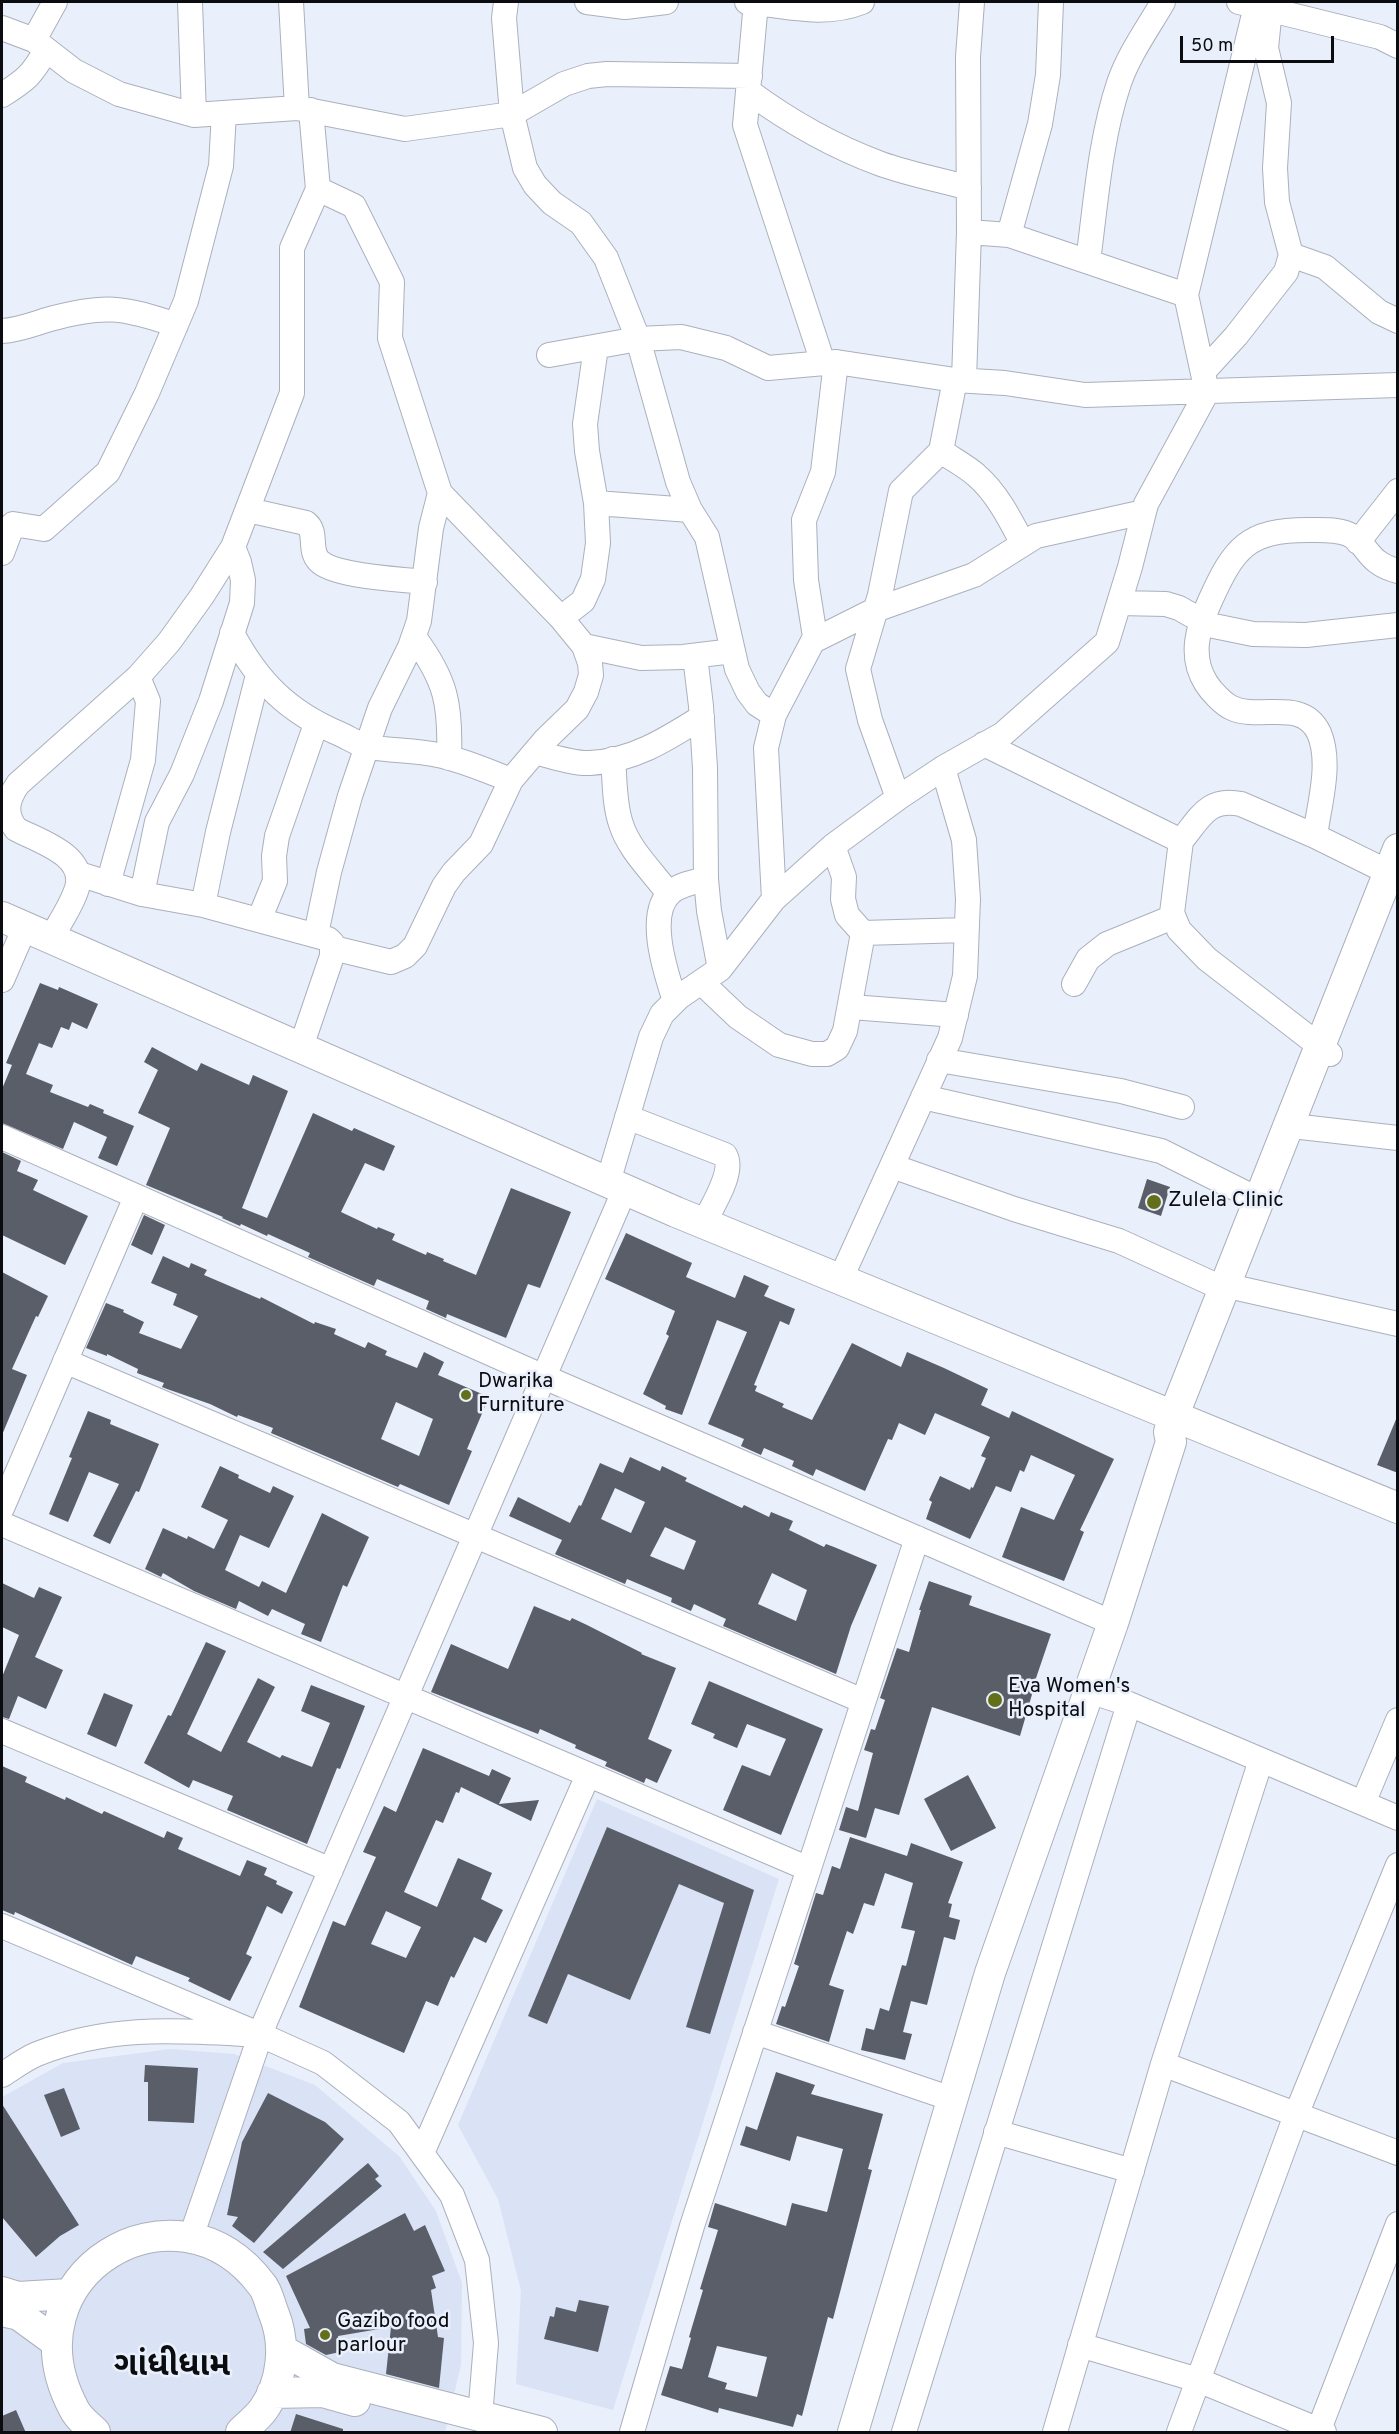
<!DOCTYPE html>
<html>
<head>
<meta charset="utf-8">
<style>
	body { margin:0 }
	#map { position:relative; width:1399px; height:2434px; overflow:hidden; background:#e9effb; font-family:Overpass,sans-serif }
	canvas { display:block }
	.frame { position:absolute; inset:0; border:3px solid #0b0c10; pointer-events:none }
	.scale { position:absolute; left:1180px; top:36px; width:154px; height:27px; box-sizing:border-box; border:3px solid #0b0c10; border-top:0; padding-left:8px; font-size:18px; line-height:21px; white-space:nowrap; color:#0b0c10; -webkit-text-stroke:4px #e9effb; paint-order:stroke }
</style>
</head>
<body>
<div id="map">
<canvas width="1399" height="2434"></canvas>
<div class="frame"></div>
<div class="scale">50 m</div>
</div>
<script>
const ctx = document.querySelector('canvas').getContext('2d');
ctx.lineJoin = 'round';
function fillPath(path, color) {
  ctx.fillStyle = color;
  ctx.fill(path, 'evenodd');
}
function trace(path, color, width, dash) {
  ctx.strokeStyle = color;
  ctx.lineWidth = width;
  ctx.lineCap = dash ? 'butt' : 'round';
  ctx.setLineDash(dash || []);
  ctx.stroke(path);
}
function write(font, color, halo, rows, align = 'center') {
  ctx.font = font + ' Overpass,"Noto Sans Gujarati",sans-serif';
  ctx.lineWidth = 5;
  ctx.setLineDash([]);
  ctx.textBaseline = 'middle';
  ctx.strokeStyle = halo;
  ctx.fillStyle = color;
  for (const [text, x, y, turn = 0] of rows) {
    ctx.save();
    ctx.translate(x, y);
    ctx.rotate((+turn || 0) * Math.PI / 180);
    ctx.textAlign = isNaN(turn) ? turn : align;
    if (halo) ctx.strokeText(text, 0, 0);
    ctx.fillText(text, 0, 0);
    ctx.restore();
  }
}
fillPath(new Path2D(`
	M597,1799L779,1879L613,2410L516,2384L521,2291L498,2199L458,2125Z
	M170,2049L234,2054L315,2085L399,2156L436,2211L462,2283L461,2365L445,2432H2V2097L63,2063Z`), '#dae2f5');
fillPath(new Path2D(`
	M40,983L58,990L59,987L98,1004L87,1029L72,1022L69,1030L61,1027L52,1048L39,1043L26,1074L53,1085L50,1092L88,1107L90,1104L104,1110L103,1113L134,1126L117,1166L98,1158L107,1137L74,1122L63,1149L2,1123V1089L12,1065L6,1063Z
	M152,1047L197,1071L201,1063L249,1085L253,1075L288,1091L242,1208L267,1218L313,1113L352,1131L354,1128L395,1146L384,1171L365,1163L341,1212L377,1229L378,1227L395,1234L392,1240L426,1255L427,1252L444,1259L443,1261L476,1275L511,1188L571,1212L540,1288L528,1284L506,1338L447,1314L446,1318L426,1309L429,1301L377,1279L374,1286L308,1257L310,1253L268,1234L267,1236L241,1224L240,1226L222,1218L223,1217L146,1185L170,1128L138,1113L158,1070L144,1062Z
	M2,1152L21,1161L17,1171L38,1180L33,1190L88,1216L65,1265L2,1235Z
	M1147,1179L1170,1187L1161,1216L1138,1208Z
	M144,1215L165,1225L152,1255L131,1245Z
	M626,1233L692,1263L686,1277L735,1298L744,1275L769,1286L764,1296L795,1309L789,1325L780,1321L754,1385L757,1386L755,1391L784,1404L782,1407L812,1420L852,1343L901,1367L907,1352L944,1368L988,1389L981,1405L1009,1418L1012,1411L1114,1459L1080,1530L1084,1532L1064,1581L1002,1557L1021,1507L1054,1520L1075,1475L1031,1455L1024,1472L1020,1470L1011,1492L996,1486L970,1539L926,1519L932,1502L929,1500L940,1476L970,1490L971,1487L973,1488L986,1458L981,1456L990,1437L935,1413L925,1435L899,1423L892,1440L888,1439L865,1491L816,1469L813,1476L792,1466L794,1461L764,1448L761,1455L741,1446L744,1439L708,1424L747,1332L717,1320L682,1415L665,1409L666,1406L643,1394L669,1336L666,1334L675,1311L605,1279Z
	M163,1256L189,1268L191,1263L207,1270L204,1275L260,1299L261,1297L314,1324L315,1322L336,1329L334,1334L365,1348L368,1342L387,1351L385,1355L417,1368L424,1352L444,1362L438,1375L489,1397L467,1449L472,1451L449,1505L400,1484L398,1487L271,1433L273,1428L238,1415L237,1417L210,1404L167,1389L162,1387L164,1383L137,1373L138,1369L107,1354V1356L86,1348L106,1303L124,1310L123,1312L144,1322L139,1333L181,1349L198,1316L173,1305L177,1294L151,1283ZM396,1402L433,1419L419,1456L381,1439Z
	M2,1272L48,1296L38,1317L36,1316L12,1369L27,1375L2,1435Z
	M88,1411L111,1420L110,1424L159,1444L139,1492L136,1491L110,1544L93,1536L119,1484L89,1472L68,1522L49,1514L72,1458L69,1457Z
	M1397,1417H1398V1473L1377,1465Z
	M630,1457L660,1471L662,1466L687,1478L685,1481L742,1508L744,1505L769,1517L771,1512L793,1521L789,1530L824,1547L826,1544L834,1547L877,1565L851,1626L836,1674L723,1626L726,1619L694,1604L691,1611L671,1602L672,1598L627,1579L625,1584L557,1555L555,1554L562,1540L509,1516L518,1497L570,1523L579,1505L581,1506L600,1463L623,1473ZM615,1488L645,1502L631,1533L601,1519ZM665,1527L696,1541L684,1570L650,1556ZM772,1573L807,1590L796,1621L758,1604Z
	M220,1466L239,1475L238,1478L270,1493L273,1486L294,1496L269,1548L240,1535L225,1570L259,1587L262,1581L286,1593L322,1513L369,1537L347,1587L343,1585L321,1642L301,1634L305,1624L272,1609L268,1616L239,1601L236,1609L194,1591L163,1573L161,1577L145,1569L163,1528L187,1539L188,1536L214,1549L228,1520L201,1507Z
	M929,1581L972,1596L969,1605L1051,1634L1034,1684H1035L1020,1736L932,1707L899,1815L875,1808L866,1838L839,1830L846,1807L858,1811L873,1753L864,1750L871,1729L875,1730L885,1700L880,1698L897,1648L909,1652L921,1610H919Z
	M2,1583L34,1598L39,1587L62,1597L35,1657L63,1670L46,1709L18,1696L9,1719L2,1717V1677L19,1635L2,1627Z
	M534,1606L570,1621L572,1618L587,1625L642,1653L641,1654L676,1668L648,1739L672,1750L657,1783L646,1778L644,1783L605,1766L607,1762L575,1748L576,1745L540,1729L538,1734L431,1692L451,1644L508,1669Z
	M206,1642L226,1651L187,1734L221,1752L258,1678L275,1687L247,1742L280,1758L282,1755L312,1767L330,1723L301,1711L311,1685L365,1706L340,1769L337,1768L307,1844L227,1810L233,1796L193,1780L189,1788L144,1763L168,1715L171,1716Z
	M709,1681L823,1729L781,1835L723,1810L742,1765L770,1776L786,1739L747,1724L737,1748L713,1738L715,1734L691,1724Z
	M104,1693L133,1705L116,1747L87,1734Z
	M423,1748L489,1776L492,1769L511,1778L499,1804L539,1800L531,1821L461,1787L459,1793L456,1792L443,1823L436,1820L404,1892L437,1907L458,1858L492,1873L481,1899L503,1910L486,1943L474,1937L454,1978L451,1976L438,2006L426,2001L404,2053L299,2007L333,1921L345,1926L376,1857L363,1852L384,1806L396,1812ZM386,1911L421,1927L406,1958L371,1944Z
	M2,1766L27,1777L25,1782L65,1800L66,1797L102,1814L104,1811L164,1838L167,1831L183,1838L178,1849L240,1876L247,1860L267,1868L264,1875L277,1881L276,1884L293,1892L282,1914L267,1906L246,1954L252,1957L230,2001L188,1981L190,1978L136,1956L132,1965L15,1912L14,1915L2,1910Z
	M968,1775L996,1828L951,1851L924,1799Z
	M607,1827L754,1890L710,2034L686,2027L724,1903L679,1884L630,2000L568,1974L547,2024L528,2016Z
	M850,1837L907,1856L911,1843L963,1862L948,1903L952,1904L949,1917L960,1920L955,1940L944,1937L927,2005L911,2001L903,2032L912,2034L905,2060L861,2050L866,2028L874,2030L880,2008L889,2011L902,1965L906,1966L915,1931L901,1928L913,1883L885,1873L874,1906L864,1903L853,1934L847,1931L829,1985L844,1990L829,2042L776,2024L782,2006L785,2007L799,1966L794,1964L816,1893L823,1895L832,1866L840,1869Z
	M145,2065L198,2068L194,2123L148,2121V2082H144Z
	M776,2072L815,2085L811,2094L883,2114L868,2169L872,2170L833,2319L828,2317L802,2416L797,2414L793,2427L719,2408L718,2413L661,2395L670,2366L682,2369L691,2338L689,2337L703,2290L700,2289L718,2230L708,2227L715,2203L786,2226L792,2203L827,2212L843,2149L797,2136L790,2161L740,2145L746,2126L757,2130ZM717,2346L767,2357L757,2397L725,2389L727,2383L708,2377Z
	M64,2088L80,2129L61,2137L44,2095Z
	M268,2093L325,2122L344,2139L254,2243L232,2226L238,2217L227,2215L242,2142Z
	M2,2104L79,2225L60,2236L36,2257L2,2217Z
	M368,2163L379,2176L375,2179L382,2186L283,2269L263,2252Z
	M405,2213L414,2231L425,2225L445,2271L432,2276L436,2288L431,2290L438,2337L444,2338L439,2388L386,2374L391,2327L338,2336L340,2352L326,2355L306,2344L304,2329L310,2328L286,2276Z
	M579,2300L609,2306L598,2352L544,2339L550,2316L554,2317L556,2307L576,2312Z
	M16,2410L26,2433H2V2416Z
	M296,2414L343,2429V2433H290Z`), '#595e68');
const minor = new Path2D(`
	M190,2L194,115
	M291,2L297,108
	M506,2L504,18L512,114L525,168L535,185L552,203L581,223L606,258L638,339L678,482L690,510L707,537L737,669L748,692L757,704L774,715
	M587,2L625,7L666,2
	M747,2C786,6 824,17 862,2
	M756,2L745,125L823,363
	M1239,2L1380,37L1398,46
	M2,28L34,40L74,71L119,94L194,115L297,108L405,129L512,114L564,84L588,76L607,74L750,76
	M34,40L55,2
	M748,91C790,122 832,146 881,164C909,174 940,180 969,188
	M2,95C26,80 32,75 46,50
	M318,189L354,206L392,282L390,338L440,493L561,618L584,646L590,663L591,675L586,692L577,709L546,739L511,780L481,844L454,872L444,886L415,946L405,956L391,962L333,948
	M969,232L1009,235L1186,295
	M1009,235L1040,124L1048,75L1051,2
	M1291,255L1325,267L1379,312L1398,321
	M1088,261C1096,202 1100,140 1119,83C1129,54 1148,28 1163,2
	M2,331C19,330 33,324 50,319C105,304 123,307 176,325
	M549,355L638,339L681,337L726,348L768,368L836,362L955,380L1005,383L1085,395L1398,385
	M1203,372L1236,336L1286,272L1291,255L1277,202L1275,168L1279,103L1266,48L1270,9
	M964,380L969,232L968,57L972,2
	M941,451C952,459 966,466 976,475C997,493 1010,519 1023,544
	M596,503L690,510
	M248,510L306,523C318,532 308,550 319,561C335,577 401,579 425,582
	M1358,542L1398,491
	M2,553L13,524L44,529L108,472L147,393L186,301L221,166L224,113
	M1119,603L1166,604L1179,608L1209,625L1253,634L1306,635L1398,625
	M561,618L583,601L593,579L598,543L596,503L587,451L585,424L596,347
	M232,633C258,682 288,712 340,734C349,738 359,745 369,747C392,751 415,750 438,755C463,760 487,771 511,780
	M414,637C446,680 451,704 449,758
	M813,641L875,610L974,575L1036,536L1144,512
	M584,646L641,658L683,657L733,651
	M695,656L701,706L705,768L706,879L709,911L720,969
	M984,744L1181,841C1200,818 1208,797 1241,804L1315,836L1398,877
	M535,752C550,756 575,764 590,763C633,761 667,739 702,717
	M613,759C615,781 614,804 621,824C629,850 653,872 669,894
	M898,798L870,720L858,669L880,595L901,491L941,451L955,380
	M1315,836C1319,805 1332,763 1319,733C1302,697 1260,721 1232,708C1223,704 1211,691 1206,683C1189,656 1198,627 1210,601C1234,548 1247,530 1308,530C1320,530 1336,529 1348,534C1369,543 1365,563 1398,571
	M1181,841L1172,913L1179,930L1207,959L1330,1054
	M833,846L844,877L843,899L847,915L863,933L966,930
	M79,874L142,894L203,905L328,939L332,943V956L301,1047
	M108,884L143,760L148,701L138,677
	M142,894L157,822L182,774L211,701L242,603L243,580L239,562L233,547
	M774,899L833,846L898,798L943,768L1003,734L1107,642L1130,567L1146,504L1207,392L1186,295L1256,6
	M203,905L218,832L258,675
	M259,920L275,881L274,856L277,836L316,724
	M316,934L329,872L350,796L380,708L410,647L419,621L431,528L440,493
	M51,938C60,922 72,905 77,888C87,855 38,841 16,829C4,813 7,800 18,784L138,677L169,642L202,596L233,547L292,393V248L318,189L311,110
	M2,980L25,927
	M701,982L738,1017L779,1045L812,1054H827L837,1048L845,1031L863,933
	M1074,984L1088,959L1107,944L1173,917
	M675,1001C667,976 645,914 671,892C681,884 694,882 706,879
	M851,1007L956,1015
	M939,1060L1121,1091L1182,1107
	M923,1097L1161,1151L1259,1200
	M627,1117L725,1155C735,1172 712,1206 704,1223
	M1301,1127L1398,1138
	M2,1137L544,1377L1113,1623
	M892,1166L1014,1209L1119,1241L1224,1289
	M608,1182L651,1037L662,1014L679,997L720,969L774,899L766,748L774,715L815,637L806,580L804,520L823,472L836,362
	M841,1278L950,1038L965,976L968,899L964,840L943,768
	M1237,1288L1398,1324
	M65,1361L863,1701
	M2,1508L136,1197
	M2,1524L809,1869
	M1089,1691L1129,1704L1398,1818
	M2,1731L331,1870
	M1363,1803L1398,1720
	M2,1926L261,2035L323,2063L399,2122L452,2195L477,2260L486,2343L480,2417
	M755,2032L952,2099
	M1163,2064L1398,2153
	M2,2075C13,2068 25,2059 37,2054C107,2026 170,2030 243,2034
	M996,2132L1132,2171
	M422,2153L588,1775
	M191,2237L265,2022L625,1189
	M1080,2345L1198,2380L1324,2432
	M632,2432L692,2226L917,1538
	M904,2432L1129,1704
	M1055,2432L1163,2064L1261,1760
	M1179,2432L1296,2115L1398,1865
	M1318,2432L1398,2224`);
const tertiary = new Path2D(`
	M2,917L676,1212L1398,1508
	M2,2292L18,2297L69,2294
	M2,2311L19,2315L56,2342
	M282,2350L332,2378L542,2432
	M272,2393L323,2392L355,2401
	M95,2432C88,2425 78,2418 74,2409C2,2275 176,2170 262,2285C268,2292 270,2305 274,2314C286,2344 283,2382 263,2410C257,2418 248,2425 241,2432
	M853,2432L990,1973L1113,1623L1171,1442L1169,1432L1173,1417L1398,849`);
trace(minor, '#abb0bc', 26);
trace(tertiary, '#abb0bc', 32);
trace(minor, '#fff', 24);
trace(tertiary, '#fff', 30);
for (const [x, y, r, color] of [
	[1154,1202,8,"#647019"],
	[466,1395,6,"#647019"],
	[995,1700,8,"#647019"],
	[325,2335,6,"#647019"]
]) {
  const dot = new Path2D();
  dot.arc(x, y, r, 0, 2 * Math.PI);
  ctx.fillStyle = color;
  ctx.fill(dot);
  trace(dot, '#e9effb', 2);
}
write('21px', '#0b0c10', '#e9effb', [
	["Zulela Clinic",1168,1202],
	["Dwarika",478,1383],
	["Furniture",478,1407],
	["Eva Women's",1008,1688],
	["Hospital",1008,1712],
	["Gazibo food",337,2323],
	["parlour",337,2347]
], 'left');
write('bold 33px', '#0b0c10', '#e9effb', [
	["ગાંધીધામ",172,2368]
]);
</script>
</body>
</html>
